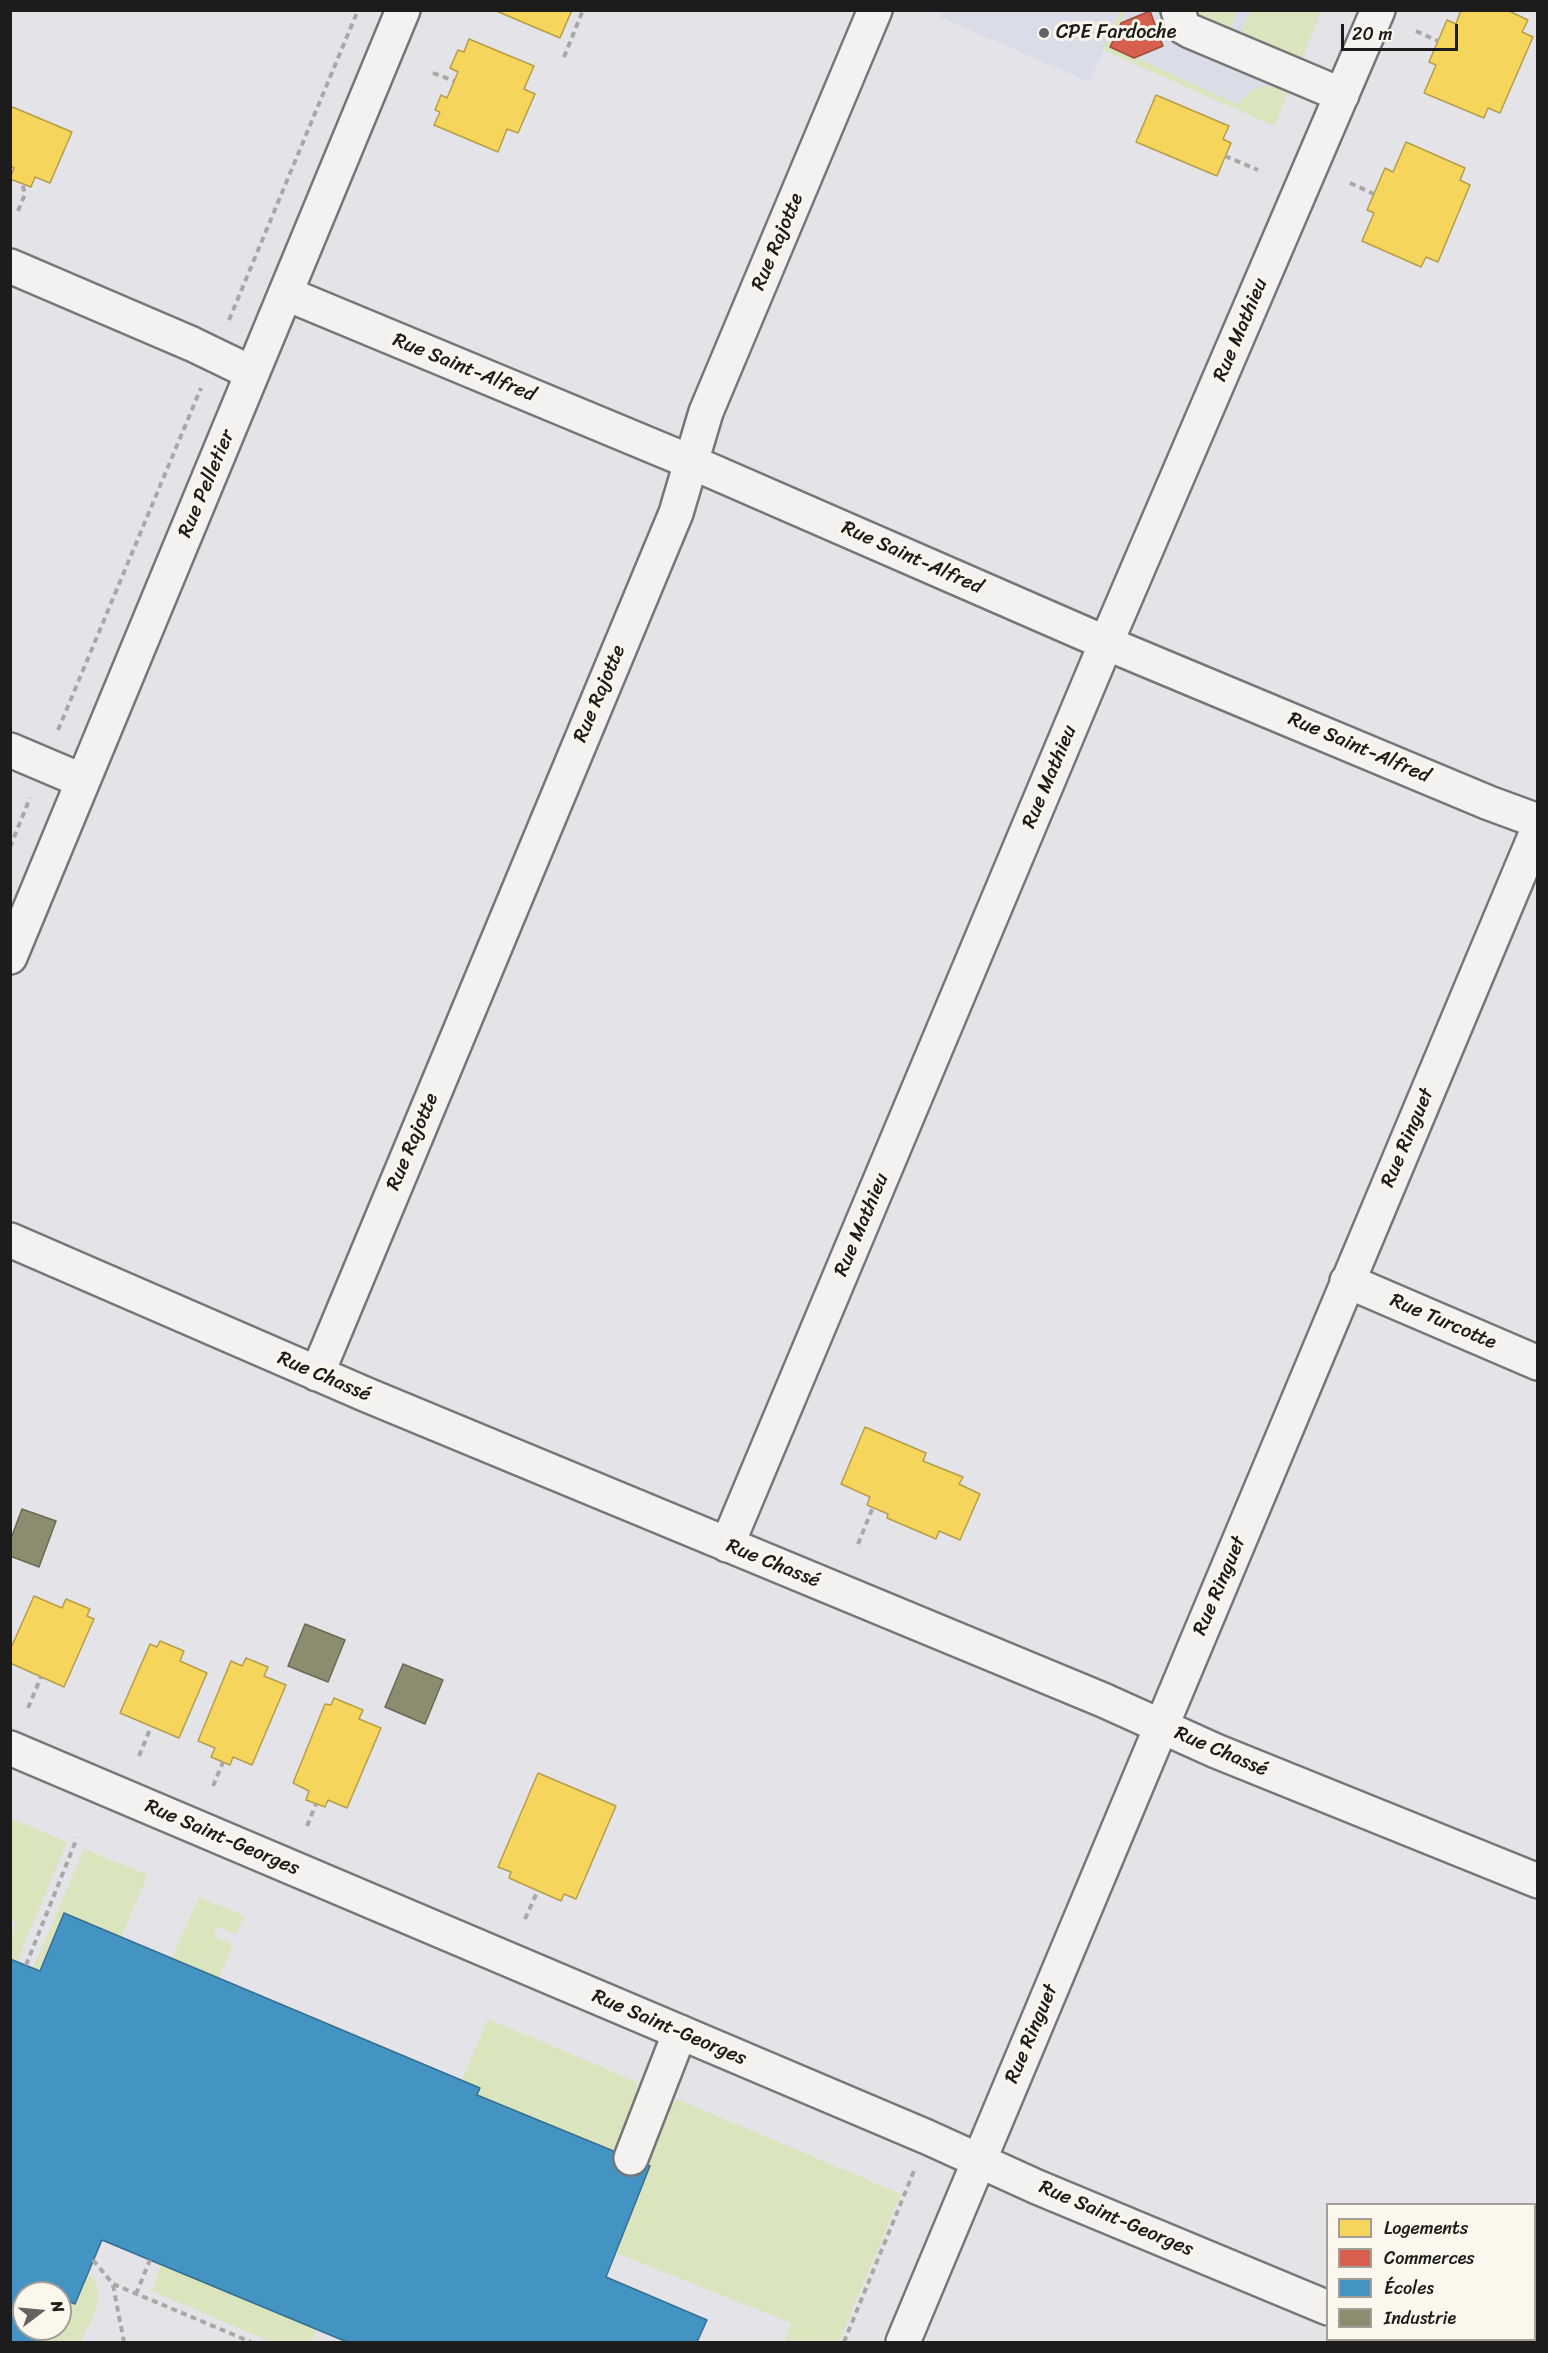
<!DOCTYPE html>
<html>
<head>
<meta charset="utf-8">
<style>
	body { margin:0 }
	#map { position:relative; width:1548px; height:2353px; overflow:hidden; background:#e4e4e8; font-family:Sriracha,sans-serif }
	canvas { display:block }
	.frame { position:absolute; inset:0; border:12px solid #1c1c1c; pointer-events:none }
	.legend { position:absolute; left:1326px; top:2203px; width:210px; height:138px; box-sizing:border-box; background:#fbf7ec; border:2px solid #a29f99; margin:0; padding:8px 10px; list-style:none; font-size:18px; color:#1c1c1c }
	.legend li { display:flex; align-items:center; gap:12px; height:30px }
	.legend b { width:30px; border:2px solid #a29f99 }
	.north { position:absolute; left:12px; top:2281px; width:60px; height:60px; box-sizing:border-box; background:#fbf7ec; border:2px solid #a29f99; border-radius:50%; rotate:74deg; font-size:16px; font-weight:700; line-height:24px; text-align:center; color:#1c1c1c }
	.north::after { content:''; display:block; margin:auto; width:21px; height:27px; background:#626263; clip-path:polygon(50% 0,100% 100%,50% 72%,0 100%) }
	.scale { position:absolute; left:1341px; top:24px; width:117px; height:27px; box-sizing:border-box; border:3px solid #1c1c1c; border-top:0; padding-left:8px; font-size:18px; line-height:21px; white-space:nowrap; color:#1c1c1c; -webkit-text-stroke:4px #fbf7ec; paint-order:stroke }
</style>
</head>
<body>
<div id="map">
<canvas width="1548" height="2353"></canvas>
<div class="frame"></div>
<ul class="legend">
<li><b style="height:16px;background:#f6d55c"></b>Logements</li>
<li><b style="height:16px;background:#d6604d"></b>Commerces</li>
<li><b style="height:16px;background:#4393c3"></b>Écoles</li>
<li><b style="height:16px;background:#8c8c6e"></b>Industrie</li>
</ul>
<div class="north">N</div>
<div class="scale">20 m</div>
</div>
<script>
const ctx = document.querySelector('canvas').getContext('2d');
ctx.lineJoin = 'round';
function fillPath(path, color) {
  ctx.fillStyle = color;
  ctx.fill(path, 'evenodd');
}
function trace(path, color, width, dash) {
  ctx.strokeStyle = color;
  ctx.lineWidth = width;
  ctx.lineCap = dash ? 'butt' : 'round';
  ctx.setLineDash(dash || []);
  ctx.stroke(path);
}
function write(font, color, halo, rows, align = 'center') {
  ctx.font = font + ' Sriracha,sans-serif';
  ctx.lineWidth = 6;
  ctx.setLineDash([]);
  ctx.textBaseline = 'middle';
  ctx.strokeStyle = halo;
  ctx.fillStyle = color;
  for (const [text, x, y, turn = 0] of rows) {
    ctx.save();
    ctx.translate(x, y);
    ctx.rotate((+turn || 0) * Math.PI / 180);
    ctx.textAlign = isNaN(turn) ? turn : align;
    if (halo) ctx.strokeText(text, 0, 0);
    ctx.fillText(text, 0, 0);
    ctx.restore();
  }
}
fillPath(new Path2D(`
	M943,10L1322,11L1274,126L1236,107L1104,50L1089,82L940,17Z`), '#dadce8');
fillPath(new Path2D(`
	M1319,10L1321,11L1301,61L1239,36L1251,11Z
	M1120,11H1126L1110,46L1237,104C1258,84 1261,83 1289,90L1274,126L1103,50Z
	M1196,11H1238L1229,31L1201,21Z
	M10,1818L67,1842L17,1962L10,1959L11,1935L16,1923L10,1921Z
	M84,1849L148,1875L121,1937L64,1913L40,1971L33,1968Z
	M199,1897L244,1916L236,1934L216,1926L214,1936L233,1944L219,1978L172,1958Z
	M488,2019L637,2082L636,2096L613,2150L477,2095L479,2088L462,2080Z
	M677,2099L901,2194L839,2342H784L791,2323L616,2253L650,2166L645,2163L667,2113Z
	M161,2264L316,2330L311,2342H271L152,2291Z
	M88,2273C110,2295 91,2319 81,2342H39L44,2329H60V2298Z`), '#dae5bd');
const homes = new Path2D(`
	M494,10H572L560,38Z
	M1461,10H1507L1528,20L1522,32L1533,37L1500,113L1488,108L1484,118L1424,93L1436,65L1429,62L1447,20L1456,24Z
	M469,39L534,66L524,89L535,94L518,133L507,129L498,152L434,125L440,112L435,110L441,95L447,98L458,72L450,68L458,50L464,52Z
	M1156,95L1229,126L1223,139L1231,143L1217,176L1136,142Z
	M10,106L72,132L50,183L35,177L31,187L10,179L14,168L10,166Z
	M1406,142L1465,168L1460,180L1470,185L1438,262L1426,257L1421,267L1362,241L1374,213L1367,210L1385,168L1393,172Z
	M865,1427L926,1453L923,1461L963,1477L959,1484L980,1494L960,1540L939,1531L936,1539L887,1518L888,1514L867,1505L870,1497L841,1484Z
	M34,1596L62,1608L66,1599L90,1609L87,1616L94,1619L64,1687L10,1663V1650Z
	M160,1641L184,1651L180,1661L207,1673L179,1738L120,1713L150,1644L157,1647Z
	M246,1658L268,1667L264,1676L286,1685L252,1765L233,1757L230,1765L211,1757L215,1748L198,1741L231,1661L242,1666Z
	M334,1698L363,1710L359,1719L381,1728L347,1808L328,1800L325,1807L306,1800L309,1791L293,1783L325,1704L331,1705Z
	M538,1773L616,1806L576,1899L564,1894L561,1901L509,1878L511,1872L498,1867Z`);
fillPath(homes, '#f6d55c');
trace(homes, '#b59e49', 1.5);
const shops = new Path2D(`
	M1150,11L1163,46L1134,58L1110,47L1121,23Z`);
fillPath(shops, '#d6604d');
trace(shops, '#9e4c3e', 1.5);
const schools = new Path2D(`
	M64,1913L480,2088L477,2095L650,2166L606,2277L707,2320L697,2342H347L102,2240L75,2304L60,2298V2293H24V2329H44L39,2342H10V1959L40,1971Z`);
fillPath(schools, '#4393c3');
trace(schools, '#376f91', 1.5);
const industry = new Path2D(`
	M22,1509L56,1521L39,1567L10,1556V1541Z
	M305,1624L345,1640L328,1682L288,1666Z
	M403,1664L443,1680L425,1724L385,1707Z`);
fillPath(industry, '#8c8c6e');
trace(industry, '#6a6a55', 1.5);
const minor = new Path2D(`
	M1178,10L1183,27L1190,31L1342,95
	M10,266L192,344L252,373
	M287,294L691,462L1106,643L1489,803L1538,821
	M10,750L83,781
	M10,957L403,10
	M10,1240L367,1395L1103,1700L1216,1751L1538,1881
	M1347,1281L1538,1363
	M317,1374L676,513L706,412L875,10
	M727,1545L1106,643L1378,10
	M10,1748L927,2137L1037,2187L1328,2308
	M631,2158L680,2032
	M1403,2340L1411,2342
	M903,2342L1538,829`);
trace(minor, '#767678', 38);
trace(new Path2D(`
	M1416,31L1438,41
	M564,57L583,10
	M433,73L454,81
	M1225,156L1258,170
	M1350,183L1374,194
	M18,211L25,194L22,183
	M229,320L358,10
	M58,730L201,388
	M10,847L30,798
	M1536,955H1538
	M858,1544L873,1507
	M28,1708L41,1677
	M139,1756L151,1727
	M213,1786L223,1762
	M307,1826L316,1804
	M525,1919L538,1890
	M26,1965L77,1838
	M93,2260L113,2284L251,2342
	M113,2285L124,2342
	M136,2294L150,2260
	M844,2342L914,2171`), '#a9a8a7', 4, [6, 4.5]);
trace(minor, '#f3f2f0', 33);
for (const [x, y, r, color] of [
	[1044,33,6,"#626263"]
]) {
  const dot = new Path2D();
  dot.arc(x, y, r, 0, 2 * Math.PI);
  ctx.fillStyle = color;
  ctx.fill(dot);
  trace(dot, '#fbf7ec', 2);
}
write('20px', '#1c1c1c', '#fbf7ec', [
	["CPE Fardoche",1056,33]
], 'left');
write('20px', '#1c1c1c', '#fbf7ec', [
	["Rue Rajotte",778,242,-67],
	["Rue Mathieu",1241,330,-67],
	["Rue Saint-Alfred",464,368,22],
	["Rue Pelletier",207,484,-67],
	["Rue Saint-Alfred",912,558,24],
	["Rue Rajotte",600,694,-67],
	["Rue Saint-Alfred",1359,748,23],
	["Rue Mathieu",1050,777,-67],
	["Rue Ringuet",1408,1138,-67],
	["Rue Rajotte",413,1142,-67],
	["Rue Mathieu",862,1225,-67],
	["Rue Turcotte",1443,1322,23],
	["Rue Chassé",324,1377,23],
	["Rue Chassé",773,1564,22],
	["Rue Ringuet",1220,1586,-67],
	["Rue Chassé",1221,1752,23],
	["Rue Saint-Georges",222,1838,23],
	["Rue Saint-Georges",669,2028,23],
	["Rue Ringuet",1032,2034,-67],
	["Rue Saint-Georges",1116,2219,23]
]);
</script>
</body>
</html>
